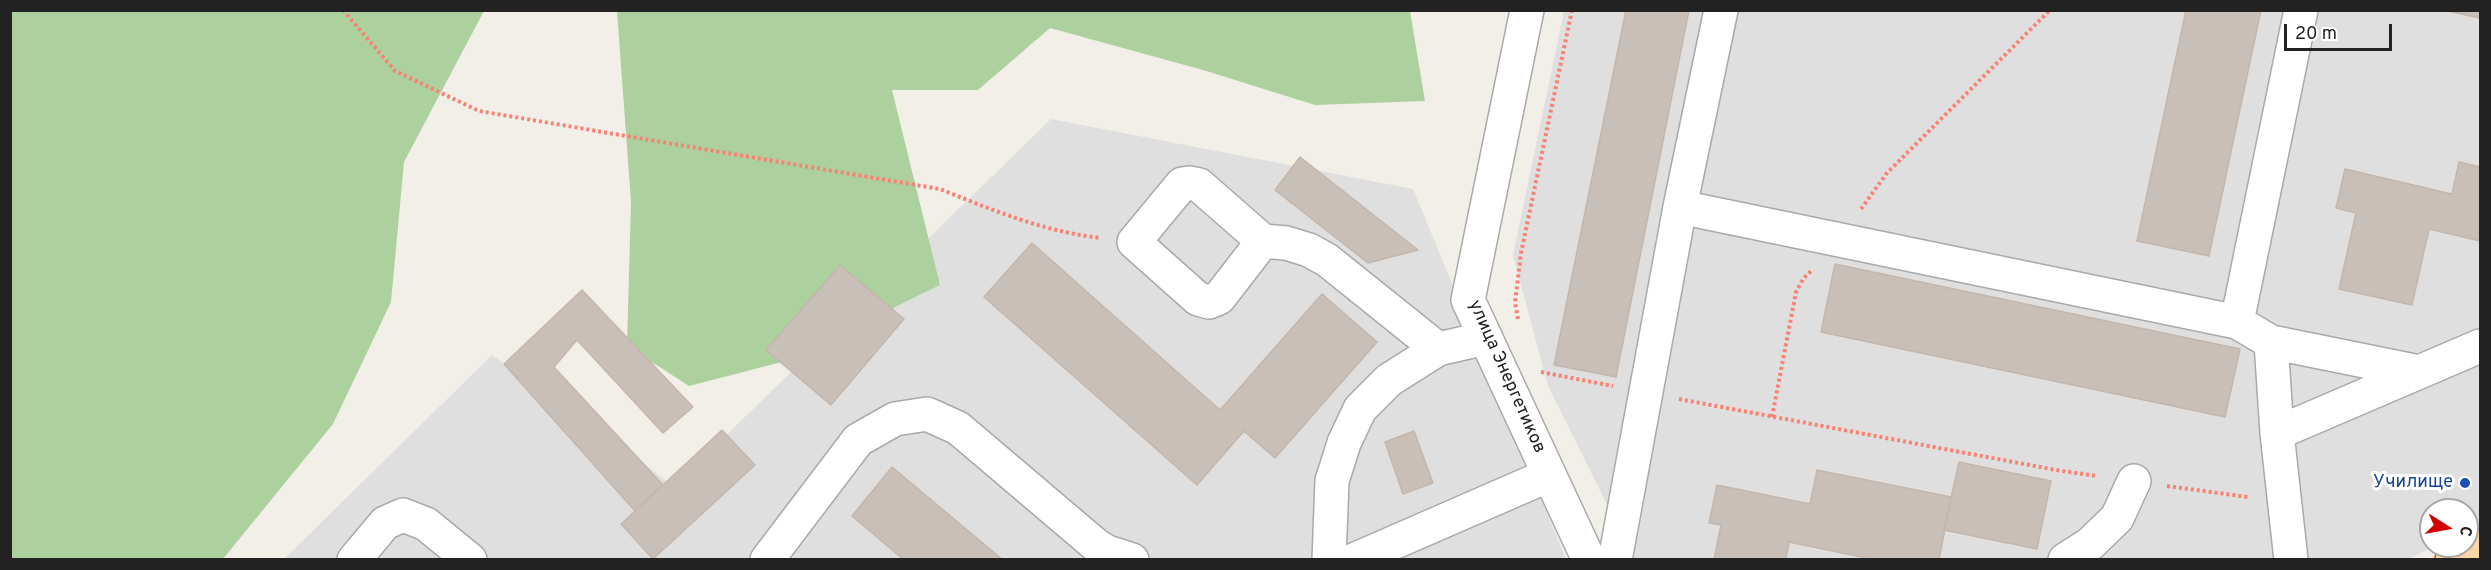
<!DOCTYPE html>
<html>
<head>
<meta charset="utf-8">
<style>
	body { margin:0 }
	#map { position:relative; width:2491px; height:570px; overflow:hidden; background:#f2efe9; font-family:Overpass,sans-serif }
	canvas { display:block }
	.frame { position:absolute; inset:0; border:12px solid #222; pointer-events:none }
	.north { position:absolute; left:2419px; top:498px; width:60px; height:60px; box-sizing:border-box; background:#fff; border:2px solid #a7a7a7; border-radius:50%; rotate:101deg; font-size:16px; font-weight:700; line-height:24px; text-align:center; color:#222 }
	.north::after { content:''; display:block; margin:auto; width:21px; height:27px; background:#d40000; clip-path:polygon(50% 0,100% 100%,50% 72%,0 100%) }
	.scale { position:absolute; left:2284px; top:24px; width:108px; height:27px; box-sizing:border-box; border:3px solid #222; border-top:0; padding-left:8px; font-size:18px; line-height:21px; white-space:nowrap; color:#222; -webkit-text-stroke:4px #fff; paint-order:stroke }
</style>
</head>
<body>
<div id="map">
<canvas width="2491" height="570"></canvas>
<div class="frame"></div>
<div class="north">С</div>
<div class="scale">20 m</div>
</div>
<script>
const ctx = document.querySelector('canvas').getContext('2d');
ctx.lineJoin = 'round';
function fillPath(path, color) {
  ctx.fillStyle = color;
  ctx.fill(path, 'evenodd');
}
function trace(path, color, width, dash) {
  ctx.strokeStyle = color;
  ctx.lineWidth = width;
  ctx.lineCap = dash ? 'butt' : 'round';
  ctx.setLineDash(dash || []);
  ctx.stroke(path);
}
function write(font, color, halo, rows, align = 'center') {
  ctx.font = font + ' Overpass,sans-serif';
  ctx.lineWidth = 6;
  ctx.setLineDash([]);
  ctx.textBaseline = 'middle';
  ctx.strokeStyle = halo;
  ctx.fillStyle = color;
  for (const [text, x, y, turn = 0] of rows) {
    ctx.save();
    ctx.translate(x, y);
    ctx.rotate((+turn || 0) * Math.PI / 180);
    ctx.textAlign = isNaN(turn) ? turn : align;
    if (halo) ctx.strokeText(text, 0, 0);
    ctx.fillText(text, 0, 0);
    ctx.restore();
  }
}
fillPath(new Path2D(`
	M1564,11H2480V524L2467,530V510H2431V546H2435L2407,560L1634,559L1548,386L1513,255Z
	M1051,119L1413,189L1566,559L283,560L492,355L674,486Z`), '#e0dfdf');
fillPath(new Path2D(`
	M10,11H484L404,162L391,302L333,424L223,559H11Z
	M617,11H1410L1425,101L1315,105L1203,70L1050,28L978,90H892L940,285L782,362L689,386L627,346L631,202Z`), '#add19e');
const building = new Path2D(`
	M1626,10H1689L1616,377L1554,365Z
	M2186,10H2261L2209,256L2137,241Z
	M2443,10H2480V18Z
	M1300,157L1418,250L1368,263L1275,190Z
	M2459,162L2480,167V241L2429,229L2412,305L2339,289L2356,213L2336,208L2345,169L2452,194Z
	M1032,243L1220,410L1322,294L1377,342L1275,458L1244,431L1197,485L984,297Z
	M1835,264L2240,349L2225,417L1821,332Z
	M840,265L904,319L831,405L766,350Z
	M582,290L693,407L663,433L577,340L554,367L663,485L635,511L504,364Z
	M722,430L755,465L653,559L621,524Z
	M1414,431L1433,483L1403,494L1385,442Z
	M1959,462L2051,481L2037,549L1944,530Z
	M892,467L1003,560H904L852,516Z
	M1817,470L1951,497L1939,560H1876L1789,542L1786,560H1714L1721,525L1709,523L1717,485L1810,504Z`);
fillPath(building, '#c7bfb8');
trace(building, '#c4b6ab', 1.5);
const minor = new Path2D(`
	M1527,10L1468,300L1589,560
	M1680,207L1721,10
	M1263,241L1219,298L1209,302L1198,299L1134,242L1182,184L1189,183L1199,185L1263,241L1286,243L1309,250L1327,260L1438,349L1486,338
	M2237,322L2301,10
	M2271,342L2419,372
	M2277,433L2480,346
	M354,560L385,523L403,515L426,524L470,560
	M767,560L858,440L895,419L927,414L958,428L1097,546L1107,552L1132,560
	M1329,560L1332,481L1344,443L1360,409L1389,380L1438,349
	M1354,560L1549,475
	M1615,560L1680,207L2237,322L2271,342L2277,433L2291,560
	M2065,560L2090,544L2117,518L2134,481`);
const major = new Path2D(`
	M2452,560L2480,545`);
trace(minor, '#a9a9a9', 36);
trace(major, '#a06b00', 36);
trace(new Path2D(`
	M343,10L395,71L479,111L940,189C992,210 1045,232 1101,238
	M1861,209L1887,173L2050,10
	M1518,319L1515,303L1521,253L1572,10
	M1541,372L1613,386
	M1679,399L2056,470L2097,476
	M1772,417L1796,292L1803,279L1811,271
	M2167,486L2248,497`), '#fa8072', 4, [3, 3]);
trace(minor, '#fff', 33);
trace(major, '#fcd6a4', 33);
for (const [x, y, r, color] of [
	[2465,483,6,"#1a4fb4"]
]) {
  const dot = new Path2D();
  dot.arc(x, y, r, 0, 2 * Math.PI);
  ctx.fillStyle = color;
  ctx.fill(dot);
  trace(dot, '#fff', 2);
}
write('18px', '#222', '#fff', [
	["улица Энергетиков",1506,377,66]
]);
write('18px', '#164399', '#fff', [
	["Училище",2453,483]
], 'right');
</script>
</body>
</html>
